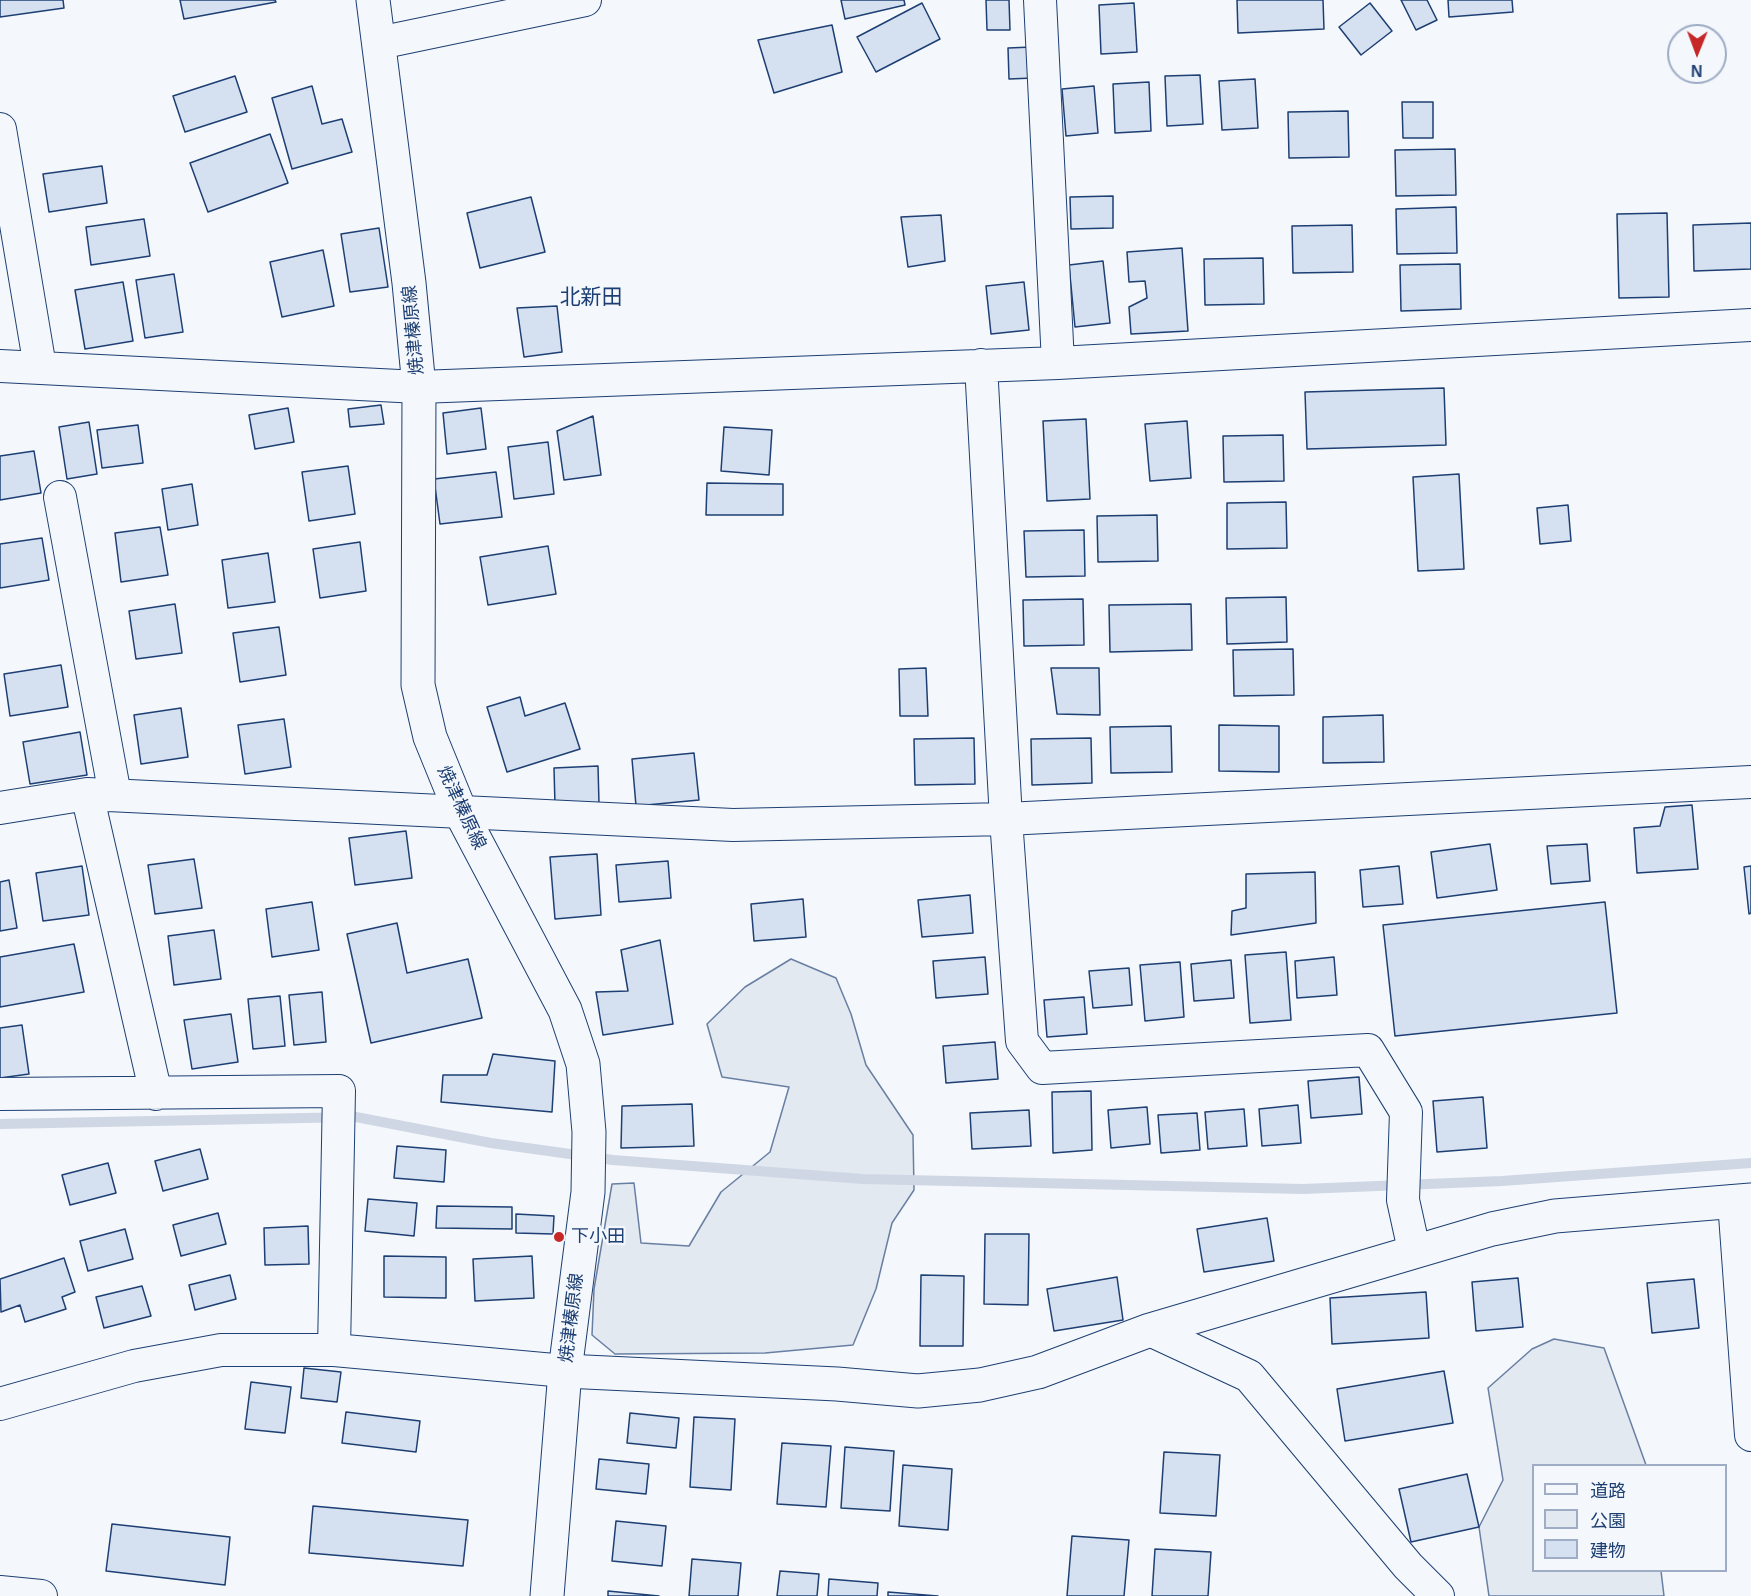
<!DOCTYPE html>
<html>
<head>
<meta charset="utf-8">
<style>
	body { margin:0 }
	#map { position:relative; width:1751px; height:1596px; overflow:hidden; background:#f4f7fb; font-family:Arial,"Noto Sans JP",sans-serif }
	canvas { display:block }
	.legend { position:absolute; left:1532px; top:1464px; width:195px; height:108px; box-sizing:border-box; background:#f4f7fb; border:2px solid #9eadc5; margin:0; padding:8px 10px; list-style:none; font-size:18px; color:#1d3f73 }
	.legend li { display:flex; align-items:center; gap:12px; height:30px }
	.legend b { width:30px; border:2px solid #9eadc5 }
	.north { position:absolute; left:1667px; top:24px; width:60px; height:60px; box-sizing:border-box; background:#f4f7fb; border:2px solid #9eadc5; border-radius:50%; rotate:181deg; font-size:16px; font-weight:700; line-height:24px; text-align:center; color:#1d3f73 }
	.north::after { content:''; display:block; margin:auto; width:21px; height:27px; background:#c62828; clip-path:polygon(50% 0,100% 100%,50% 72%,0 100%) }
</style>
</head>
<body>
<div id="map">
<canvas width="1751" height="1596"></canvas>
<ul class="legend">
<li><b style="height:8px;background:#f4f7fb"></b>道路</li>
<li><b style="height:16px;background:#e3e9f0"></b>公園</li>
<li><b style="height:16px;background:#d5e0f0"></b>建物</li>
</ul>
<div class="north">N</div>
</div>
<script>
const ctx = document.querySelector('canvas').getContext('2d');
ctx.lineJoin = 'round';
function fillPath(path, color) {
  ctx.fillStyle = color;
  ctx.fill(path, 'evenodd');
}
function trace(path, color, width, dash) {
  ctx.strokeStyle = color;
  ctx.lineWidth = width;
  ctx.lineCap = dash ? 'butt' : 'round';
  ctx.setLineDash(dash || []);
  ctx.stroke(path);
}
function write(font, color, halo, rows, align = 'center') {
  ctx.font = font + ' Arial,"Noto Sans JP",sans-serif';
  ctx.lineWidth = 4.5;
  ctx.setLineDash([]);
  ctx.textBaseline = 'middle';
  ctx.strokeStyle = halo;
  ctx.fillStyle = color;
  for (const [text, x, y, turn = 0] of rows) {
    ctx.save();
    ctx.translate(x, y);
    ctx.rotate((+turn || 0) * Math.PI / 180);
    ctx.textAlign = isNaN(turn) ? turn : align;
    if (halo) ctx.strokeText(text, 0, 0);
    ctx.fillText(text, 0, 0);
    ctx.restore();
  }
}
const green = new Path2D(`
	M791,959L836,978L851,1014L866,1065L913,1135L914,1190L892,1223L876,1289L853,1345L765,1353L615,1354L592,1335L594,1289L612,1184L634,1183L641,1243L689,1246L721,1192L770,1152L789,1087L722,1077L707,1024L745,987Z
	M1554,1339L1604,1348L1646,1465L1534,1466V1570L1661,1571L1664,1596H1489L1479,1527L1503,1480L1488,1388L1532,1349Z`);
fillPath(green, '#e3e9f0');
trace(green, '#687fa3', 1.5);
trace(new Path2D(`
	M0,1124L356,1117L491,1143L613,1160L863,1179L1303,1189L1502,1181L1751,1163`), '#cfd7e4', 10);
const building = new Path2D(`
	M0,0H63L64,8L0,17Z
	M180,0H275L276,2L184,19Z
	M841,0H904L905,5L845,19Z
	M986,0H1009L1010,30H987Z
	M1237,0H1323L1324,29L1238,33Z
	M1401,0H1427L1437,20L1416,30Z
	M1448,0H1512L1513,12L1449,17Z
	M922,3L940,39L876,72L857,37Z
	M1134,3L1137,52L1101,54L1099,5Z
	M1370,3L1392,31L1361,55L1339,27Z
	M832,25L842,72L774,93L758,40Z
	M1032,47L1033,78L1009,79L1008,48Z
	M1200,75L1203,124L1167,126L1165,76Z
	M235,76L247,112L185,132L173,96Z
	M1255,79L1258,128L1222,130L1219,81Z
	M1149,82L1151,131L1115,133L1113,84Z
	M312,86L322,124L342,119L352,152L292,169L272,98Z
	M1094,86L1098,133L1066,136L1062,89Z
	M1402,102H1433V138H1403Z
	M1348,111L1349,157L1289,158L1288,112Z
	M270,134L288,183L208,212L190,163Z
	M1455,149L1456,195L1396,196L1395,150Z
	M102,166L107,203L49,212L43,174Z
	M1113,196V228L1071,229L1070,197Z
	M531,197L545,252L480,268L467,213Z
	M1456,207L1457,253L1397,254L1396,209Z
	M1667,213L1669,297L1619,298L1617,214Z
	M941,215L945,261L908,267L901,217Z
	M144,219L150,256L91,265L86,227Z
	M1751,223V269L1694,271L1693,225Z
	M1352,225L1353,272L1293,273L1292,226Z
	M379,228L388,287L350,292L341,234Z
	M1182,248L1188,331L1131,334L1129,307L1147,298L1145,281L1129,282L1127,252Z
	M323,250L334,306L282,317L270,262Z
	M1263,258L1264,304L1205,305L1204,259Z
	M1103,261L1110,323L1075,327L1069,265Z
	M1460,264L1461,309L1401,311L1400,265Z
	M174,274L183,332L145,338L136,280Z
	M123,282L133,341L85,349L75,290Z
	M1024,282L1029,330L991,334L986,286Z
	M557,306L562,352L524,357L517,308Z
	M1444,388L1446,445L1307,449L1305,392Z
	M381,405L384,424L350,427L348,409Z
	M288,408L294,442L255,449L249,415Z
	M481,408L486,449L447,454L443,413Z
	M593,416L601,475L564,480L557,431Z
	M1086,419L1090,499L1047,501L1043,421Z
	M1187,421L1191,478L1150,481L1145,424Z
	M89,422L97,474L67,479L59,427Z
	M138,425L143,463L102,468L97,430Z
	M724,427L772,430L769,475L721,471Z
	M1283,435L1284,481L1224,482L1223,436Z
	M548,442L554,494L514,499L508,447Z
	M34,451L41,493L0,500V456Z
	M348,466L355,514L309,521L302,472Z
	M496,472L502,517L440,524L434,479Z
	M1459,474L1464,569L1418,571L1413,477Z
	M707,483L783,484V515H706Z
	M192,484L198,525L168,530L162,489Z
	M1286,502L1287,548L1227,549V503Z
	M1568,505L1571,541L1540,544L1537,508Z
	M1157,515L1158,561L1098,562L1097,516Z
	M160,527L168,575L121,582L115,533Z
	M1084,530L1085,576L1026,577L1024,531Z
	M42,538L49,580L0,588V544Z
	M360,542L366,591L320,598L313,549Z
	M548,546L556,594L488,605L480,557Z
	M268,553L275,602L228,608L222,560Z
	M1286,597L1287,642L1227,644L1226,598Z
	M1083,599L1084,645L1024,646L1023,600Z
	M175,604L182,653L136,659L129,611Z
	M1191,604L1192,650L1110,652L1109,605Z
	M279,627L286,675L240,682L233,633Z
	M1293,649L1294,695L1234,696L1233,650Z
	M61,665L68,707L10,716L4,674Z
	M926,668L928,716H900L899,669Z
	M1051,668H1099L1100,715L1057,714Z
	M520,697L525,716L565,703L580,749L507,772L487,707Z
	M181,708L188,757L141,764L134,715Z
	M1383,715L1384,762L1323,763V717Z
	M284,719L291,767L245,774L238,725Z
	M1219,725L1279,726V772L1219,771Z
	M1171,726L1172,772L1111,773L1110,727Z
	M80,732L87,775L30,784L23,742Z
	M974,738L975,784L915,785L914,739Z
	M1091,738L1092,783L1032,785L1031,739Z
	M694,753L699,800L636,806L632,759Z
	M598,766L599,804L555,805L554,768Z
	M1692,805L1698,869L1637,873L1634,828L1660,826L1665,807Z
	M406,831L412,878L355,885L349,838Z
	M1490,844L1497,890L1437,898L1431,852Z
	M1587,844L1590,881L1551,884L1547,846Z
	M597,854L601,915L555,919L550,857Z
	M194,859L202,908L155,914L148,865Z
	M668,861L671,898L619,902L616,865Z
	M82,866L89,915L43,921L36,873Z
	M1399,866L1403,904L1363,907L1360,870Z
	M1751,866V913L1749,914L1744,867Z
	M1315,872L1316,923L1231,935L1232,911L1246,908V874Z
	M9,880L17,928L0,931V882Z
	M970,895L973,933L922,937L918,900Z
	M803,899L806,937L754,941L751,904Z
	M312,902L319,950L272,957L266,909Z
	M1605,902L1617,1013L1395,1036L1383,925Z
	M397,923L407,973L468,959L482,1018L371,1043L347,934Z
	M214,930L221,979L174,985L168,936Z
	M660,940L673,1024L603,1035L596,992L628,991L621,950Z
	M74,944L84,992L0,1007V957Z
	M1286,952L1291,1020L1250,1023L1245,955Z
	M985,957L988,994L936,998L933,961Z
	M1334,957L1337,995L1297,998L1295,961Z
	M1231,960L1234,998L1194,1001L1191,964Z
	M1180,962L1184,1017L1145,1021L1140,965Z
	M1129,968L1132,1005L1093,1008L1089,971Z
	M322,992L326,1042L294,1045L289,995Z
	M280,996L285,1046L253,1049L248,999Z
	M1084,997L1087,1034L1047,1037L1044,1000Z
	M231,1014L238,1062L192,1069L184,1020Z
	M22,1025L29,1074L0,1078V1028Z
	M995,1042L998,1079L946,1083L943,1046Z
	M493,1054L555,1061L552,1112L441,1102L443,1075H487Z
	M1359,1077L1362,1114L1311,1118L1308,1081Z
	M1091,1091L1092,1150L1053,1153L1052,1092Z
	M1483,1097L1487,1148L1437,1152L1433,1101Z
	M692,1104L694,1146L621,1148L622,1106Z
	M1298,1105L1301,1143L1262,1146L1259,1109Z
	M1147,1107L1150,1144L1111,1148L1108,1110Z
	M1244,1109L1247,1146L1208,1149L1205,1112Z
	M1029,1110L1031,1146L972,1149L970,1113Z
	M1197,1113L1200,1150L1161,1153L1158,1115Z
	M397,1146L446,1150L444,1182L394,1178Z
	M200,1149L208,1179L163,1191L155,1161Z
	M108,1163L116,1193L70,1205L62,1175Z
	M368,1199L417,1203L414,1236L365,1231Z
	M437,1206L512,1207V1229L436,1228Z
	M218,1213L226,1244L181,1256L173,1225Z
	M516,1214L554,1216L553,1234L516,1233Z
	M1267,1218L1274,1261L1204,1272L1197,1229Z
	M308,1226L309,1264L265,1265L264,1228Z
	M125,1229L133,1259L88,1271L80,1241Z
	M985,1234H1029L1028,1305L984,1304Z
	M384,1256L446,1257V1298L384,1297Z
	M532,1256L534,1298L475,1301L473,1259Z
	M64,1258L75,1292L62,1297L66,1309L25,1322L20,1305L1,1312L0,1279Z
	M230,1275L236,1299L195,1310L189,1285Z
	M921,1275L964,1276L963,1346H920Z
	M1117,1277L1123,1320L1054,1331L1047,1289Z
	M1518,1278L1523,1327L1476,1331L1472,1282Z
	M1694,1279L1699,1328L1652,1333L1647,1283Z
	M142,1286L151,1316L104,1328L96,1297Z
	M1426,1292L1429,1338L1332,1344L1330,1298Z
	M304,1368L341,1372L337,1402L301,1398Z
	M1444,1371L1453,1423L1345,1441L1337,1389Z
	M251,1382L291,1387L285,1433L245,1429Z
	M346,1412L420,1421L416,1452L342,1443Z
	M630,1413L679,1418L676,1448L627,1443Z
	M694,1417L735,1419L731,1490L690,1487Z
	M782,1443L831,1446L826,1507L777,1504Z
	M845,1447L894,1451L890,1511L841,1508Z
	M1164,1452L1220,1455L1216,1516L1160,1513Z
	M599,1459L649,1464L646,1494L596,1489Z
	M903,1465L952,1469L948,1530L899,1526Z
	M1467,1474L1479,1527L1411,1542L1399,1489Z
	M313,1506L468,1520L463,1566L309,1553Z
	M616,1521L666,1526L662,1566L612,1561Z
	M112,1524L230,1537L225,1585L106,1571Z
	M1072,1536L1129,1540L1124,1596H1067Z
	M1155,1549L1211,1552L1208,1596H1152Z
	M692,1559L741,1563L738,1596H689Z
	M780,1571L819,1574L817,1596H777Z
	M829,1579L878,1583L877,1596H828Z
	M608,1591L659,1596H608Z
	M888,1592L938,1596H888Z`);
fillPath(building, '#d5e0f0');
trace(building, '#1d3f73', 1.5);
const minor = new Path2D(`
	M1040,0L1058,363
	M379,43L585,0
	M0,129L40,367
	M981,365L1006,819L1022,1041L1042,1068L1368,1050L1406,1112L1403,1200L1414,1250
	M0,366L419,387L1058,363L1751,325
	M60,497L115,795
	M87,794L156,1094
	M0,808L87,794L733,825L1006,819L1751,782
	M0,1094L339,1091L334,1350
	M1734,1201L1751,1435
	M1150,1330L1249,1376L1408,1566L1438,1596
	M0,1404L134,1366L221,1350H334L565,1371
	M0,1592L41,1596`);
const tertiary = new Path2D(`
	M565,1371L837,1384L918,1391L980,1385L1038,1372L1150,1330L1492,1229L1555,1216L1751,1200`);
const primary = new Path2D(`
	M373,0L409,283L419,387L418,685L430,737L461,813L565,1010L583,1064L589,1132L588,1192L565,1371L547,1596`);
trace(minor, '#1d3f73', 34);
trace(tertiary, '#1d3f73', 35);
trace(primary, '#1d3f73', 35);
trace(minor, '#f4f7fb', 32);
trace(tertiary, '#f4f7fb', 33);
trace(primary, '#f4f7fb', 33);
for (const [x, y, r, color] of [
	[559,1237,6,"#c62828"]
]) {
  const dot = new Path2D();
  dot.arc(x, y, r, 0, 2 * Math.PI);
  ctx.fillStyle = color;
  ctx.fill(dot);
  trace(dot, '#f4f7fb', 2);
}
write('18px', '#1d3f73', '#f4f7fb', [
	["焼津榛原線",414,330,-95],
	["焼津榛原線",461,808,65],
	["焼津榛原線",572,1318,-83]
]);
write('18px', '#1d3f73', '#f4f7fb', [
	["下小田",571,1237]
], 'left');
write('21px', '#1d3f73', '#f4f7fb', [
	["北新田",591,298]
]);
</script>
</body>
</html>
